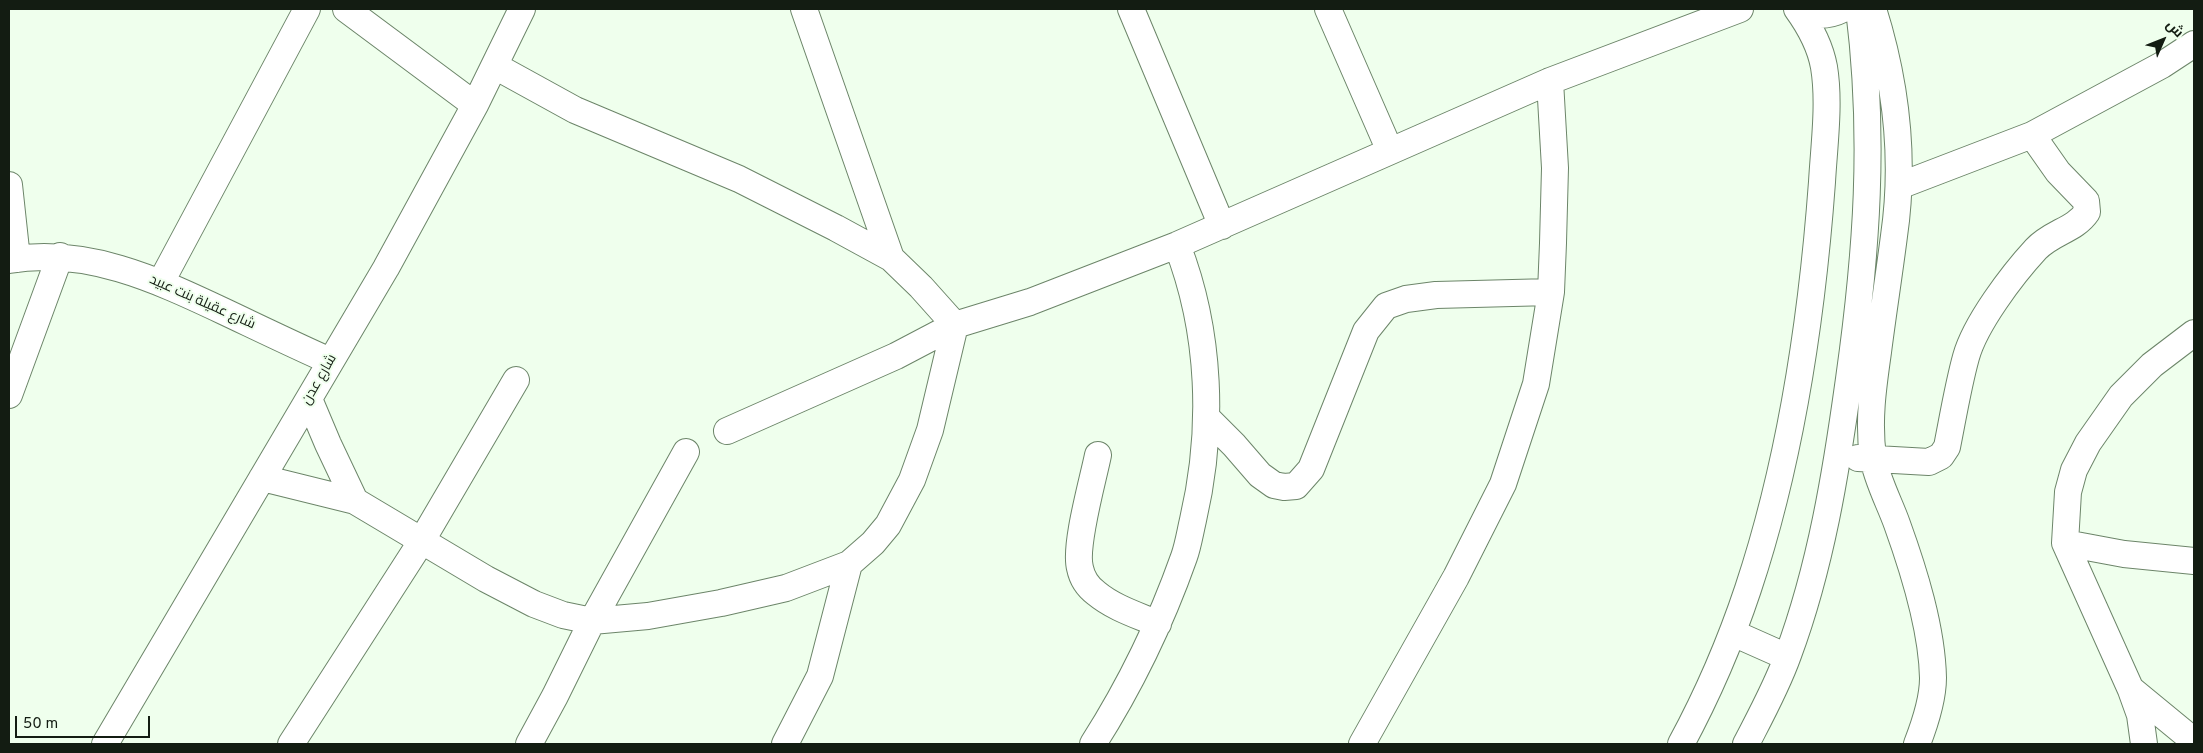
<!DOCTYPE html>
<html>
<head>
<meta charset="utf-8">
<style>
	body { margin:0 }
	#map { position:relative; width:2203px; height:753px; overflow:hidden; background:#efffed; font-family:Overpass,Cairo,sans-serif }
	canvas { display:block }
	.frame { position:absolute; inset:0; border:10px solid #131c12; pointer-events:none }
	.north { position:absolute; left:2138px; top:15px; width:50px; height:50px; -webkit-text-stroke:4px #efffed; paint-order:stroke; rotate:46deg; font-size:14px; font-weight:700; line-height:20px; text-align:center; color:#131c12 }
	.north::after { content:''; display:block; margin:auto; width:18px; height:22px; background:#131c12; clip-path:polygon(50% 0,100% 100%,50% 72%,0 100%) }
	.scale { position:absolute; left:15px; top:716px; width:135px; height:22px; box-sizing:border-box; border:2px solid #131c12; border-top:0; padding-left:6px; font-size:15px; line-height:18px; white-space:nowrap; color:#131c12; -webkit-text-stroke:4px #efffed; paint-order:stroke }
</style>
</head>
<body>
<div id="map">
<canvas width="2203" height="753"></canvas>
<div class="frame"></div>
<div class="north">ش</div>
<div class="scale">50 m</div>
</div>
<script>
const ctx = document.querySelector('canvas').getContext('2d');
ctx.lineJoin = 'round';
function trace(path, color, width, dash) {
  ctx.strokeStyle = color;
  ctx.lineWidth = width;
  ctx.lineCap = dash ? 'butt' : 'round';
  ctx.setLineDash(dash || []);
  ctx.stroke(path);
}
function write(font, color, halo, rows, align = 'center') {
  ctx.font = font + ' Overpass,Cairo,sans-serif';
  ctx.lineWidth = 4;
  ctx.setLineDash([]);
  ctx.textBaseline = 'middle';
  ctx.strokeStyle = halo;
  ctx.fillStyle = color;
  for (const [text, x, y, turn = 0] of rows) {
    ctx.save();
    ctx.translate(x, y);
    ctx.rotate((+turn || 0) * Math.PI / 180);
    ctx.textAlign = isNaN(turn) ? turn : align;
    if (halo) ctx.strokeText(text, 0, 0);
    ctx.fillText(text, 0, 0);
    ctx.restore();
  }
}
const minor = new Path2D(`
	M346,9L475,105
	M804,9L891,258
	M1131,9L1222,226
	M1328,9L1390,151
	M1797,9C1813,17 1827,17 1843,9
	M1873,9C1896,82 1905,160 1894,236C1889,275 1883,313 1878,352C1873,387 1868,421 1873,457C1876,478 1890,504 1897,524C1914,571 1932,628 1933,678C1933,698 1924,726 1917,744
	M9,185L17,259
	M1899,186L2032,135L2162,65L2194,44
	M9,260C86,247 155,279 223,311C259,328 294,345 330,361
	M161,282L307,9
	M9,395L60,256
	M309,399L328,444L355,501
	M1207,418L1234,445L1260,475L1274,485L1284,487L1296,486L1311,469L1366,331L1386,306L1406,299L1436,295L1551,292
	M727,431L896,356L955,325L1030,302L1177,245L1550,81L1740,9
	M1098,455C1093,480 1074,546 1080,568C1082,578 1088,587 1096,593C1114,608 1137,615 1158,624
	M1858,458L1929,462L1941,456L1947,447C1953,417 1958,386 1966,357C1975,324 2012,275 2036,249C2052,232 2075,230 2087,212L2086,201L2058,172L2032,135
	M262,478L355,501L486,579L534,604L563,615L592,621L648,616L721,603L786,588L849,564L873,543L888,525L912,480L930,430L955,325L921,287L891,258L836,228L739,179L575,110L495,66
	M2065,543L2124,554L2194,561
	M1733,633L1787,657
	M2132,690L2194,741
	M105,744L386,268L475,105L522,9
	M291,744L421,542L516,380
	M529,744L555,696L592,621L686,452
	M785,744L820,676L849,564
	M1093,744C1130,686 1161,622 1184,557C1188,546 1190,533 1193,520C1214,430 1211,332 1177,245
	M1362,744L1456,577L1503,484L1536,384L1551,292L1553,243L1555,168L1550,81
	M1681,744C1708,694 1730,643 1748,589C1791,460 1812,318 1822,182C1824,146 1830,103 1824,67C1820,45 1810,27 1797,9
	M1746,744C1761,715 1777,686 1788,655C1821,566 1836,473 1849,379C1867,251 1875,137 1859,9
	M2144,744L2140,715L2131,690L2065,543L2068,492L2074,470L2088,443L2121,396L2152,365L2194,333`);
trace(minor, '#6c8569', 28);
trace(minor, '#fff', 26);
write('14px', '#131c12', '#efffed', [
	["شارع عقيلة بنت عبيد",202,303,24],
	["شارع عدن",320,380,-60]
]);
</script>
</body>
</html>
